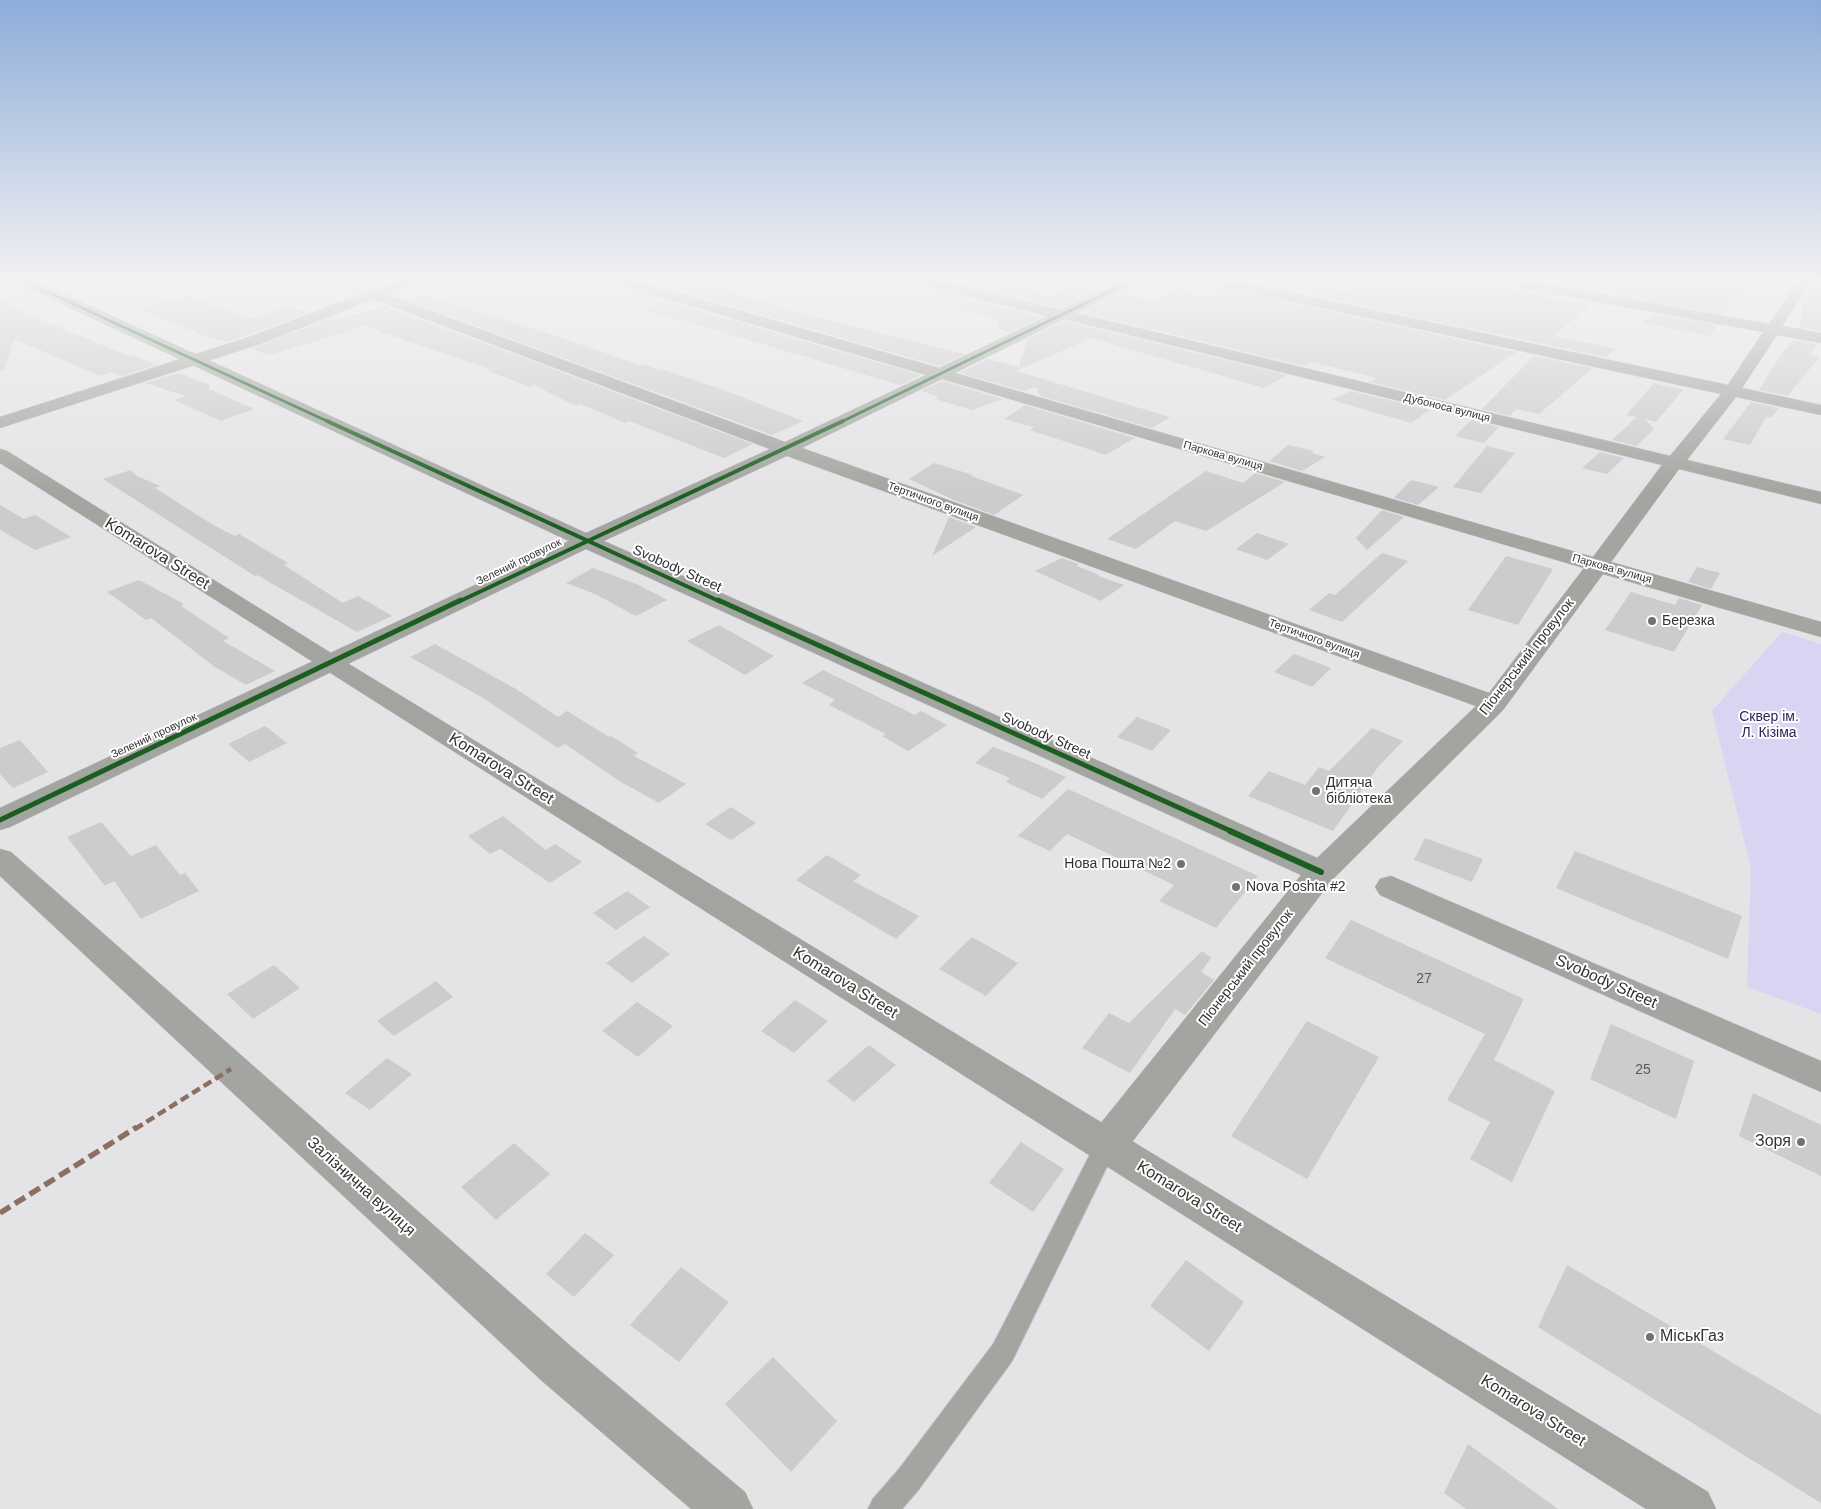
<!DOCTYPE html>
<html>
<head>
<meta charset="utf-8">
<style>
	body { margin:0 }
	canvas { display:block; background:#e4e3e5 }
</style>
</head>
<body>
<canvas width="1821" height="1509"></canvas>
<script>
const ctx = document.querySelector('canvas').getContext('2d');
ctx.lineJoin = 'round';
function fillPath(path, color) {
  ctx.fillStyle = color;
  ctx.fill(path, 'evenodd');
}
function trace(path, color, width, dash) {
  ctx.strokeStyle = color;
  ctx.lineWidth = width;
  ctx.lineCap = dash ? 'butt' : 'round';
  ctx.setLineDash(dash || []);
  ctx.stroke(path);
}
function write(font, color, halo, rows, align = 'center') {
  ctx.font = font + ' Helvetica,sans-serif';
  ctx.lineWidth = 4;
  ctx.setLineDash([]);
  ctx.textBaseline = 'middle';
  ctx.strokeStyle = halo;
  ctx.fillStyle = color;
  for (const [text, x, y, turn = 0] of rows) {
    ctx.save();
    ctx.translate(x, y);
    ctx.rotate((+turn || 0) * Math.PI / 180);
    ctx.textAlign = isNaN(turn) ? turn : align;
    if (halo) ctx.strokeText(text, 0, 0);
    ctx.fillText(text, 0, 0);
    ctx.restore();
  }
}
fillPath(new Path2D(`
	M1782,632L1821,644V1014L1747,987L1751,868L1712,711Z`), '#d8d5f2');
fillPath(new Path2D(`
	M1356,282H1466L1589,305L1554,336L1616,349L1606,357L1312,295L1322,288L1355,294Z
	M1617,282H1745L1737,291L1740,292L1724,314L1616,295Z
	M1813,282H1821V331L1800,327L1803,298Z
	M1077,283L1101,288L1061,308L994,292L1010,285L1051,296Z
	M707,285L812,316L965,354L939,366L687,293Z
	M1223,289L1254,295L1516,352L1445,400L1370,382L1377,378L1311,362L1304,366L1082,312L1122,293L1152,300L1177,290L1209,298Z
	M421,295L539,330L640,365L643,364L661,371L665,370L724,390L803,421L772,435L406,300Z
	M188,296L251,319L283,307L310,312L227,342L203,335L138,309Z
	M975,300L1042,317L1010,332L999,329V319L957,307Z
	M0,301L24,311L23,313L130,356L132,355L157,365L122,376L111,372L100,376L14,339L4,370L0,369Z
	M666,301L921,375L900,385L644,309Z
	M385,306L753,444L724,458L629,421L625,423L581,404L576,406L534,385L530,387L488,371L492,370L383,333L367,325L271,355L251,349L335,316L358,320L350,316Z
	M1653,314L1717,325L1710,336L1642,323Z
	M1064,321L1287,375L1264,388L1091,338L1016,371L1170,417L1152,428L1040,396L1036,387L1024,391L960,373L987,359L1019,367L1027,339Z
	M1793,340L1817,344L1810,355L1819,357L1788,396L1759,390L1784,350H1786Z
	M1534,356L1593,368L1539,414L1516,409L1510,416L1482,409Z
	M178,373L210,385L209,389L254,409L221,421L174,400L185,396L145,383Z
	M942,381L1003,399L972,410L935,399L939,397L921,391Z
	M1654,383L1683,390L1656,422L1645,419L1654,429L1636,446L1612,440L1637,417L1626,415Z
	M1351,391L1430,410L1411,423L1332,400Z
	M1751,402L1779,408L1771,418L1766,417L1750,445L1723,439Z
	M1025,405L1135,438L1106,455L1030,430L1034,427L1004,419Z
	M1471,420L1499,427L1484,443L1455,436Z
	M1288,445L1314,451L1312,453L1325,457L1302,471L1269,461Z
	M1487,446L1515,453L1481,493L1453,487Z
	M1600,452L1624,458L1607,474L1582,468Z
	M934,463L973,475L971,476L1023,495L994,515L954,500L909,479Z
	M131,470L137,476L160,486L155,488L213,525L235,536L239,534L288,563L284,565L343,603L358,596L392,616L357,632L257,575L255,576L103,479Z
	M1206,471L1243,483L1255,473L1285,482L1206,531L1175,521L1136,549L1107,539Z
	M1411,480L1439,487L1418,505L1394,498Z
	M0,505L24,519L35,515L71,537L35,550L0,530Z
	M1382,510L1404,517L1367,550L1356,538Z
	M949,517L976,527L932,556Z
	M1257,533L1289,544L1267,560L1236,549Z
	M1382,553L1408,561L1342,622L1309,610L1329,593L1335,595Z
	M1506,556L1553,569L1518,625L1468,610Z
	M1062,558L1078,564L1077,566L1099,575L1098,576L1124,585L1101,601L1035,571Z
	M1697,567L1720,573L1711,589L1688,582Z
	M593,568L639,585L667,600L636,616L595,594L566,583Z
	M139,580L184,604L181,606L229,638L223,641L275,671L246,685L215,667L151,618L146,620L107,592Z
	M1631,592L1675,605L1679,598L1702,605L1674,652L1605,630Z
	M719,625L774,656L745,675L687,641Z
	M435,644L516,689L558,717L567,711L609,737L611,736L638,753L634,756L686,784L659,803L621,782L565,744L558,748L483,698L410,657Z
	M1294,654L1331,668L1312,687L1274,672Z
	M823,670L915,715L921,711L947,725L908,751L882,736L886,734L829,705L835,700L802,683Z
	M1137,717L1171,730L1152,751L1117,737Z
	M265,726L287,743L249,762L228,744Z
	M1372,728L1403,741L1378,767L1333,831L1248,796L1269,771L1305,785L1319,767L1329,771Z
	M20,740L48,772L13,788L0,774V748Z
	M993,747L1030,761L1066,777L1042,799L1006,782L1010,778L975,763Z
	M1068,789L1258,876L1216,928L1159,901L1174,885L1067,834L1050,851L1018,836Z
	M731,807L756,823L731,840L705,824Z
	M503,816L546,850L555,844L582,862L550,883L500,849L490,854L468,836Z
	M101,822L131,856L156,845L180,875L185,873L199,891L141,919L114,881L105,886L67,837Z
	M1425,838L1483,859L1472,882L1414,860Z
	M1575,851L1742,916L1728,959L1556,888Z
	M827,855L861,875L853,881L919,916L896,939L796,880Z
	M627,891L650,907L616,930L593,913Z
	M1351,920L1524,999L1494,1060L1555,1091L1512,1182L1470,1159L1490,1122L1447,1100L1485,1034L1325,958Z
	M644,936L670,954L632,983L606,963Z
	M972,937L1018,963L986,996L939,969Z
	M1202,951L1211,958L1201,972L1214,980L1185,1015L1175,1009L1130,1073L1082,1048L1109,1013L1129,1023Z
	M274,965L300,988L253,1019L227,994Z
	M436,981L453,997L394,1036L377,1021Z
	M795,1000L828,1021L794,1053L761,1031Z
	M637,1002L673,1026L638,1057L602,1031Z
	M1307,1021L1379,1057L1307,1179L1231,1136Z
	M1611,1024L1694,1061L1676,1119L1590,1079Z
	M869,1045L896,1065L854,1102L827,1081Z
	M387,1058L412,1074L370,1110L345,1093Z
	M1753,1093L1821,1125V1176L1739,1136Z
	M1021,1142L1064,1169L1033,1212L989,1183Z
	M514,1143L550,1174L496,1220L461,1187Z
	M585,1233L614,1255L574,1297L546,1274Z
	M1186,1260L1244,1302L1209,1351L1150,1306Z
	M1567,1265L1821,1415V1503L1538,1327Z
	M681,1267L729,1302L679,1362L630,1325Z
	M773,1357L837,1421L791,1472L725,1404Z
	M1468,1444L1558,1509H1466L1444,1493Z`), '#cccbcd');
const lane = new Path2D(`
	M1106,1136L1114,1139L1117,1146L1012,1361L919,1489L902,1509H868L873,1499L899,1469L994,1343L1098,1139Z`);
const street = new Path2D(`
	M19,282H38L586,533L770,449L370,298L368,295L370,292H380L785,442L926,375L620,285L618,282H641L939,368L1048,316L923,285L921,282H946L1061,310L1118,282H1136L1134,285L1076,313L1670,456L1721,394L1219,286L1212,282H1240L1728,385L1763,332L1511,286L1504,282H1535L1769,324L1797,282H1811L1782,326L1821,333V343L1777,335L1742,388L1821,405V415L1736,397L1687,460L1821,492V504L1679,469L1611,562L1821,622V637L1603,574L1503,710L1332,880L1120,1158L1106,1163L1092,1158L1087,1146L1092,1134L1301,875L586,549L10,827L0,830V808L569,541L21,285ZM1064,319L1662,465L1593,557L955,373ZM942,379L1584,568L1489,693L802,448ZM787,456L1476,706L1317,858L604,541Z
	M0,849L11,852L574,1349L745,1492L753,1509H691L542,1381L0,876Z
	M1391,876L1821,1061V1092L1380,895L1375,887L1380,879Z`);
const secondary = new Path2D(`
	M392,282H411L409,285L260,344L0,428V417L249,337Z
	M0,449L7,451L339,658L1708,1492L1716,1509H1646L0,463Z`);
trace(lane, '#c1c0c2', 2);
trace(street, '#c1c0c2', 1);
trace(secondary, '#c1c0c2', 1);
fillPath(lane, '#a2a5a0');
fillPath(street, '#a2a5a0');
fillPath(secondary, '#a2a59f');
trace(new Path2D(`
	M135,1129L231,1069`), '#8d6e63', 4.5, [9, 4.5]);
trace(new Path2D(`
	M0,1213L137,1127`), '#8d6e63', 5.5, [12, 5.5]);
trace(new Path2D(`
	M26,282L329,422
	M841,422L1129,282`), '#1b5e20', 3);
trace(new Path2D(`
	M327,421L721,602
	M458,602L843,421`), '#1b5e20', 4);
trace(new Path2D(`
	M718,600L1233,832
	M0,820L461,600`), '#1b5e20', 5);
trace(new Path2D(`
	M1230,831L1321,872`), '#1b5e20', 6);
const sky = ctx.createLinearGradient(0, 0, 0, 493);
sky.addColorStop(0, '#8dacd8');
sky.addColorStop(0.57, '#f3f2f3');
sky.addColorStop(1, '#f3f2f300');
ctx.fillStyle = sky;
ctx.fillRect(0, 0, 1821, 493);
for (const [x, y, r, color] of [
	[1652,621,5,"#717172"],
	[1316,791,5,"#717172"],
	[1181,864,5,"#717172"],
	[1236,887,5,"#717172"],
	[1801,1142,5,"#717172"],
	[1650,1337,5,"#717172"]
]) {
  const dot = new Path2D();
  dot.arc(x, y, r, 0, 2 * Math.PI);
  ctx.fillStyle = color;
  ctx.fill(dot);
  trace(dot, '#fff', 2);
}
write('11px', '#333334', '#fff', [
	["Дубоноса вулиця",1447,408,14],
	["Паркова вулиця",1223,456,16],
	["Тертичного вулиця",933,502,20],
	["Зелений провулок",519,562,-26],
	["Паркова вулиця",1612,569,16],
	["Тертичного вулиця",1314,639,20],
	["Зелений провулок",154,736,-25]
]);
write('14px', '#333334', '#fff', [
	["Svobody Street",677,569,24],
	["Піонерський провулок",1527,657,-52],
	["Svobody Street",1046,736,24],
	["Піонерський провулок",1246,968,-52]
]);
write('14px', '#333334', '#fff', [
	["Березка",1662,621],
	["Дитяча",1326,783],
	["бібліотека",1326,799],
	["Нова Пошта №2",1171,864,"right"],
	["Nova Poshta #2",1246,887]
], 'left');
write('14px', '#2d1e58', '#fff', [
	["Сквер ім.",1769,717],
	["Л. Кізіма",1769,733]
]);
write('14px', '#5a5a5b', null, [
	["27",1424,979],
	["25",1643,1070]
]);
write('16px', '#333334', '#fff', [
	["Komarova Street",157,554,32],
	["Komarova Street",501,769,32],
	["Svobody Street",1606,982,24],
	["Komarova Street",845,983,32],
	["Залізнична вулиця",361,1187,42],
	["Komarova Street",1189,1197,32],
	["Komarova Street",1533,1411,32]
]);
write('16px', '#333334', '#fff', [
	["Зоря",1791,1142],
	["МіськГаз",1660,1337,"left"]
], 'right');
</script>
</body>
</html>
